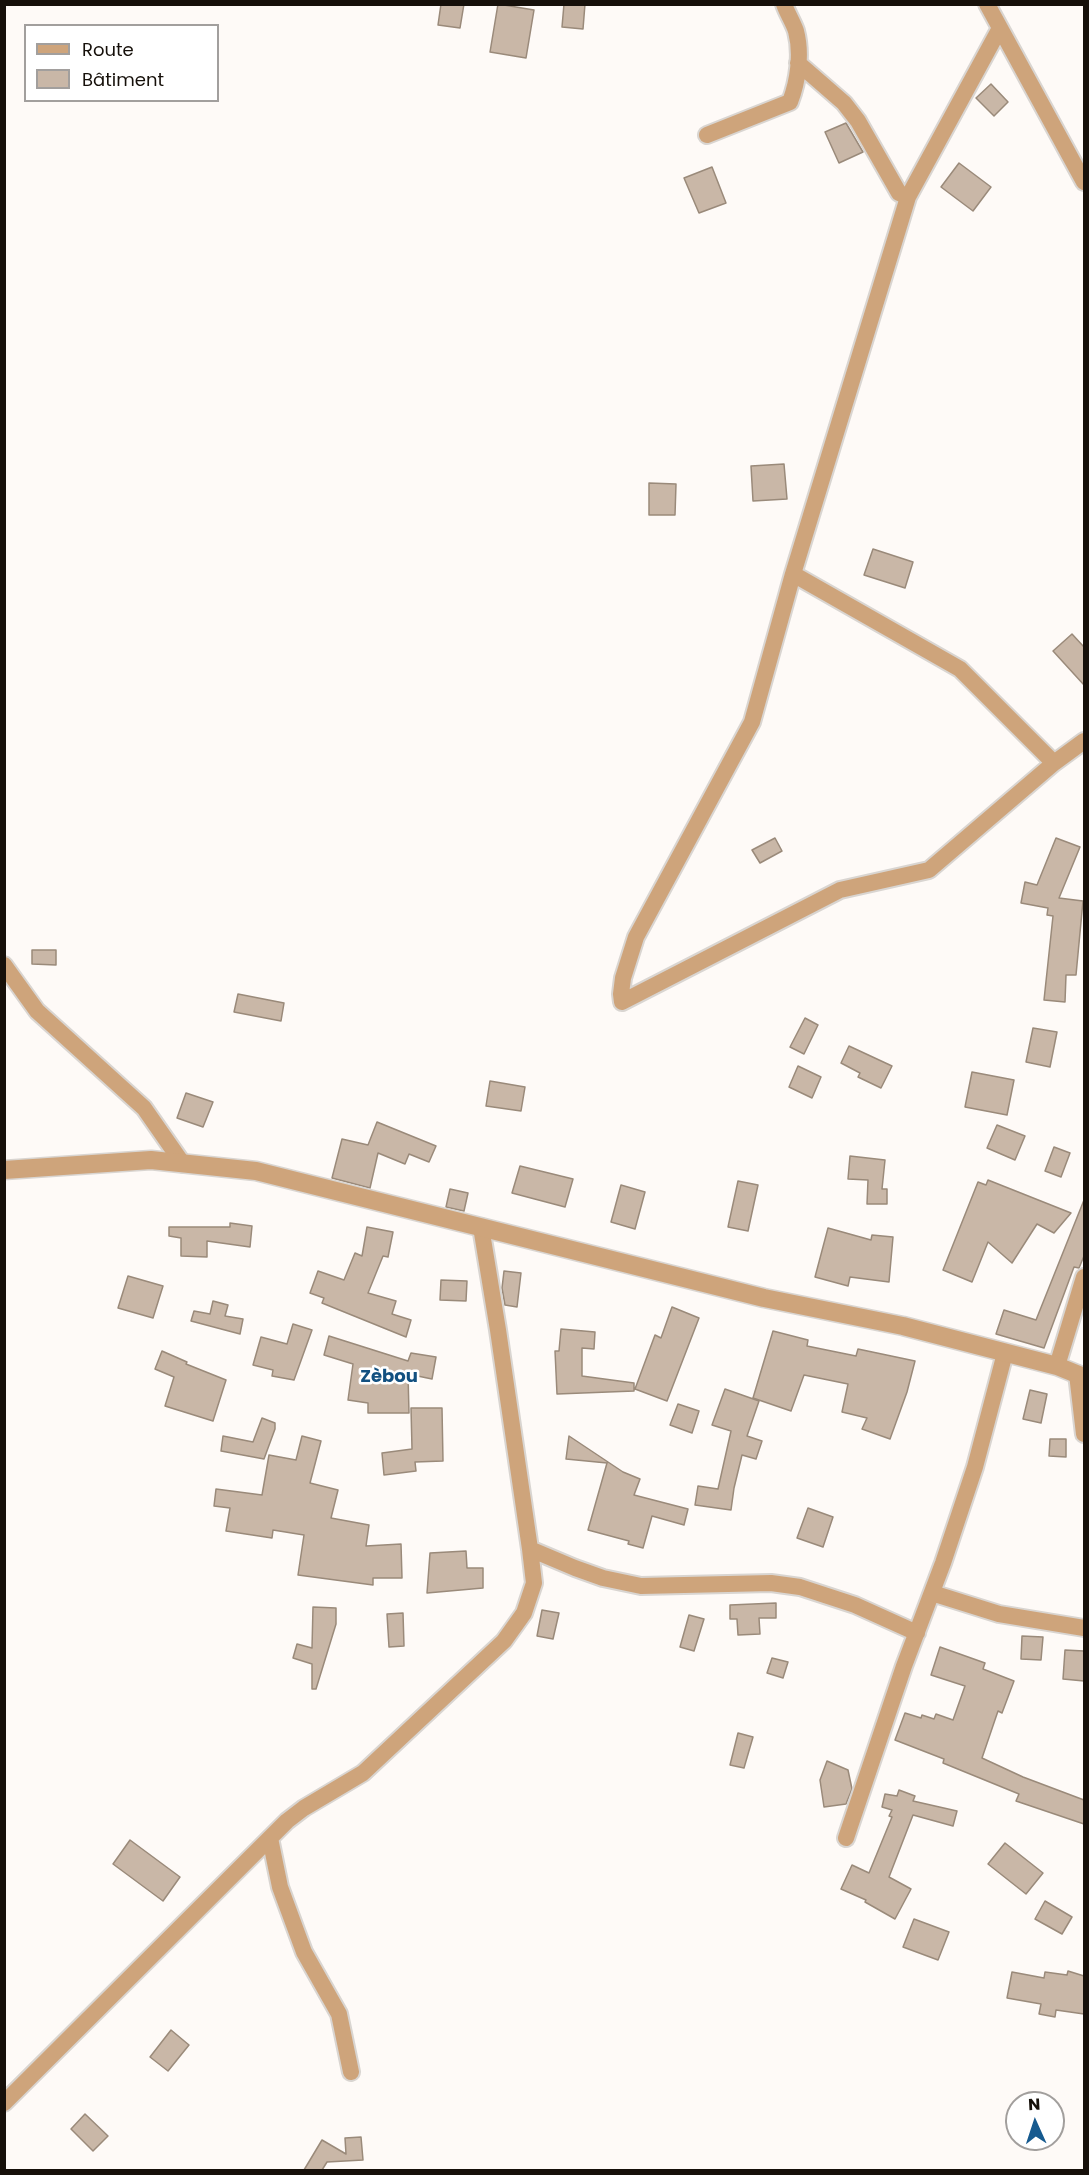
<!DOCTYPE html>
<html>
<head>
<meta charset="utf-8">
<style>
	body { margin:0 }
	#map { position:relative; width:1089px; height:2175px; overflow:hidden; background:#fefaf7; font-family:Poppins,sans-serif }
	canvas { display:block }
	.frame { position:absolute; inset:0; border:6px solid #16100a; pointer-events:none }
	.legend { position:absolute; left:24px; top:24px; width:195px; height:78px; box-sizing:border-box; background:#fff; border:2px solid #a29f9d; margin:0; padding:8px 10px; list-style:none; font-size:18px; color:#16100a }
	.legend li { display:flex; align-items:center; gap:12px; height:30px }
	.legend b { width:30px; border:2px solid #a29f9d }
	.north { position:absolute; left:1005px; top:2091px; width:60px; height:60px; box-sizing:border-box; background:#fff; border:2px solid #a29f9d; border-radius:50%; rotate:357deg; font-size:16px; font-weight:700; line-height:24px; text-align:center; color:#16100a }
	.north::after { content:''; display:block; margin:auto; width:21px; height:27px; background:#165a8f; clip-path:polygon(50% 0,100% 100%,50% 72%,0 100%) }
</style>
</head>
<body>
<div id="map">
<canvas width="1089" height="2175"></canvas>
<div class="frame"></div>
<ul class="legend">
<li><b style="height:8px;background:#cea47b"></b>Route</li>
<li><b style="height:16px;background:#c9b7a7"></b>Bâtiment</li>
</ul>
<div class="north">N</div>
</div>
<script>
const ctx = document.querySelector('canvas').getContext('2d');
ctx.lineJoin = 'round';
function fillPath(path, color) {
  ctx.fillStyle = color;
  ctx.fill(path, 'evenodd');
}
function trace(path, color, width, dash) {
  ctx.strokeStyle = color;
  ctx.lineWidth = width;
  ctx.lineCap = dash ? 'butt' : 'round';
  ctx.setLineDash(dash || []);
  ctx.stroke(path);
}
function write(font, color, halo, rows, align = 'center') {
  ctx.font = font + ' Poppins,sans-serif';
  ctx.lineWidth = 5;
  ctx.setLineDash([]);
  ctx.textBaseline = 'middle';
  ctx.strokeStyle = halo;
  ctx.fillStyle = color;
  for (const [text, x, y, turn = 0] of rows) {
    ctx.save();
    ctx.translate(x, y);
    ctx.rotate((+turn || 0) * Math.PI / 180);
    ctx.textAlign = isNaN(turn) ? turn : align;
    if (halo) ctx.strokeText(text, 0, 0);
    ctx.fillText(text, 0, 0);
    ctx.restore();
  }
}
const building = new Path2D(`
	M441,4H464L460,28L438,25Z
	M498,4L534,10L526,58L490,52Z
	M564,4H585L583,29L562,27Z
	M991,84L1008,102L994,116L976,98Z
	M846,123L863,152L839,163L825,132Z
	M959,163L991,187L973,211L941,187Z
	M712,167L726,203L699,213L684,178Z
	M784,464L787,499L753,501L751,466Z
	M649,483L676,484L675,515H649Z
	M873,549L913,562L905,588L864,575Z
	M1072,634L1084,647V685L1053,651Z
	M775,838L782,851L760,863L752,850Z
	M1056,838L1080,847L1059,898L1083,901L1076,975H1066L1065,1002L1044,1000L1053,916L1047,915L1048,908L1021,903L1025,882L1037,885Z
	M32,950H56V965L32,964Z
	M238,994L284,1003L281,1021L234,1012Z
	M805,1018L818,1025L804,1054L790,1047Z
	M1033,1028L1057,1032L1050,1067L1026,1062Z
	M849,1046L892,1066L881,1088L858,1077L860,1073L841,1063Z
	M798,1066L821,1077L812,1098L789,1087Z
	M972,1072L1014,1080L1007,1115L965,1107Z
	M490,1081L525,1087L521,1111L486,1106Z
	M186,1093L213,1102L203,1127L177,1118Z
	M377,1122L436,1146L429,1162L409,1154L405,1164L378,1153L370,1188L332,1178L342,1139L368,1145Z
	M997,1125L1025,1136L1015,1160L987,1148Z
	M1054,1147L1070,1153L1061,1177L1045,1171Z
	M850,1156L885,1160L882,1189H887V1204H867L868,1180L848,1179Z
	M520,1166L573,1179L565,1207L512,1193Z
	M988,1180L1071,1213L1054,1233L1037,1224L1012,1263L988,1242L972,1282L943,1270L978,1182L986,1185Z
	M738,1181L758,1185L748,1231L728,1227Z
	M621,1185L645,1192L635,1229L611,1222Z
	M450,1189L468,1193L464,1211L446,1207Z
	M1084,1200V1256L1079,1268L1074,1267L1044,1348L996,1334L1004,1310L1036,1320Z
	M230,1223L252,1226L250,1247L207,1241V1257L181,1256V1238L169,1236V1227H230Z
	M367,1227L393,1232L388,1257L383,1256L368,1293L396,1301L392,1314L411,1320L406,1337L322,1303L324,1298L310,1293L318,1271L344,1280L355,1253L362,1256Z
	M828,1228L871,1240L872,1235L893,1237L889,1282L850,1277L848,1286L815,1277Z
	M504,1271L521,1273L517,1307L505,1305L502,1288Z
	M128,1276L163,1286L153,1318L118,1308Z
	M441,1280L467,1281L466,1301L440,1300Z
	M213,1301L228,1305L225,1316L243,1319L240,1334L191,1321L194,1311L210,1314Z
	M672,1307L699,1318L667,1401L635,1389L655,1335L661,1338Z
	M293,1324L312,1330L294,1380L272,1376L273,1370L253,1365L261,1337L287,1344Z
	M561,1329L595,1332L594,1349L582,1348V1376L634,1383V1391L557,1394L555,1351H559Z
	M773,1331L808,1340L807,1346L856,1356L858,1349L915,1361L907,1392L890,1439L862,1429L867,1418L842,1412L848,1384L804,1375L791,1411L753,1398Z
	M329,1336L408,1361L411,1353L436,1357L432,1379L408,1374L409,1413H368V1403L348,1400L353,1364L324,1355Z
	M162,1351L187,1362L186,1364L226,1380L213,1421L165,1406L174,1377L155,1369Z
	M725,1389L759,1401L747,1436L762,1441L756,1459L742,1455L734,1488L731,1510L695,1505L698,1486L718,1489L731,1431L712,1425Z
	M1030,1390L1047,1394L1041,1423L1023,1419Z
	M678,1404L699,1411L692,1433L670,1425Z
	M411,1408H442L443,1461L415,1462L416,1471L384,1475L382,1453L412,1449Z
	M262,1418L275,1423V1429L264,1459L221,1451L223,1436L253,1442Z
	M302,1436L321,1441L310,1483L338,1490L331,1518L369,1525L366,1546L401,1544L402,1578H373V1585L298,1575L304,1535L273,1530L272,1538L226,1531L230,1508L214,1506L216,1489L262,1495L269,1455L296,1460Z
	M569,1436L623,1472L640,1479L634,1495L688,1509L684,1525L652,1516L643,1548L628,1544L629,1541L588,1530L607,1463L566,1459Z
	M1050,1439H1066V1457L1049,1456Z
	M808,1508L833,1517L823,1547L797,1538Z
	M466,1551L467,1568H483V1588L427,1593L430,1553Z
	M776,1603V1618H759L760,1634L738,1635L737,1619H730V1605Z
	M313,1607L336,1608V1624L316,1689H312V1664L293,1658L297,1644L312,1648Z
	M542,1610L559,1613L553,1639L537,1636Z
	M403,1613L404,1646L389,1647L387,1614Z
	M689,1615L704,1619L694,1651L680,1647Z
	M1022,1636L1043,1637L1041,1660L1021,1659Z
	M940,1647L985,1663L983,1669L1014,1681L1002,1713L998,1711L982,1758L1023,1777L1084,1800V1824L1016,1801L1019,1794L943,1763L944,1759L895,1740L905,1713L921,1718L922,1715L934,1719L936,1714L953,1720L965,1686L931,1675Z
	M1065,1650L1084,1651V1681L1063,1679Z
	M772,1658L788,1662L783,1678L767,1673Z
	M738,1733L753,1737L744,1768L730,1765Z
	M827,1761L848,1770L852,1789L846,1804L824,1807L820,1780Z
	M899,1790L915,1796L913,1801L957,1811L953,1826L913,1815L889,1877L911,1889L895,1919L865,1902L866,1900L841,1889L852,1865L869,1873L892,1817L889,1816L892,1810L882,1807L885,1794L897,1796Z
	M130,1840L180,1877L163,1901L113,1864Z
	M1005,1843L1043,1873L1026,1894L988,1864Z
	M1045,1901L1072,1917L1062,1934L1035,1919Z
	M914,1919L949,1932L938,1960L903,1947Z
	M1068,1971L1084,1976V2014L1056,2010L1055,2017L1039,2014L1041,2004L1007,1998L1012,1972L1044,1978L1045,1972L1067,1975Z
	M171,2030L189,2045L168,2071L150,2057Z
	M85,2114L108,2136L93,2151L71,2129Z
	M361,2137L363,2160L327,2162L322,2170H304L322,2140L346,2154L345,2138Z`);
fillPath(building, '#c9b7a7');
trace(building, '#9a8a7a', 1.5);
const minor = new Path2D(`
	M987,4L1084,182
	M1000,28L908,197L793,574L752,722L636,937L623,978L621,994L622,1002L840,890L929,870L1054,763L1084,741
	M798,63L844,103L858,121L899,193L908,197
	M707,135L790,102C798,81 802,54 796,31C793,22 787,13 784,4
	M793,574L960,669L1054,763
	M4,965L37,1011L144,1108L183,1164
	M1057,1366L1084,1277
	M1077,1374L1084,1434
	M530,1549L575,1568L603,1578L641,1586L771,1583L800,1587L855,1605L917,1633
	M932,1593L999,1614L1084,1628
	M270,1838L280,1887L304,1952L339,2014L351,2072
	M846,1838L904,1666L943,1563L975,1467L1005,1353
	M4,2103L287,1821L304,1808L363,1773L504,1641L524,1613L534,1583L530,1549L498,1330L481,1227`);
const tertiary = new Path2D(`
	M4,1170L151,1160L256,1171L764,1298L903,1326L1057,1366L1084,1377`);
trace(minor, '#d9d5d1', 20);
trace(tertiary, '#d9d5d1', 21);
trace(minor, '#cea47b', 16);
trace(tertiary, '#cea47b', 18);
write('bold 18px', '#125080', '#fff', [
	["Zèbou",389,1377]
]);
</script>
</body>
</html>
